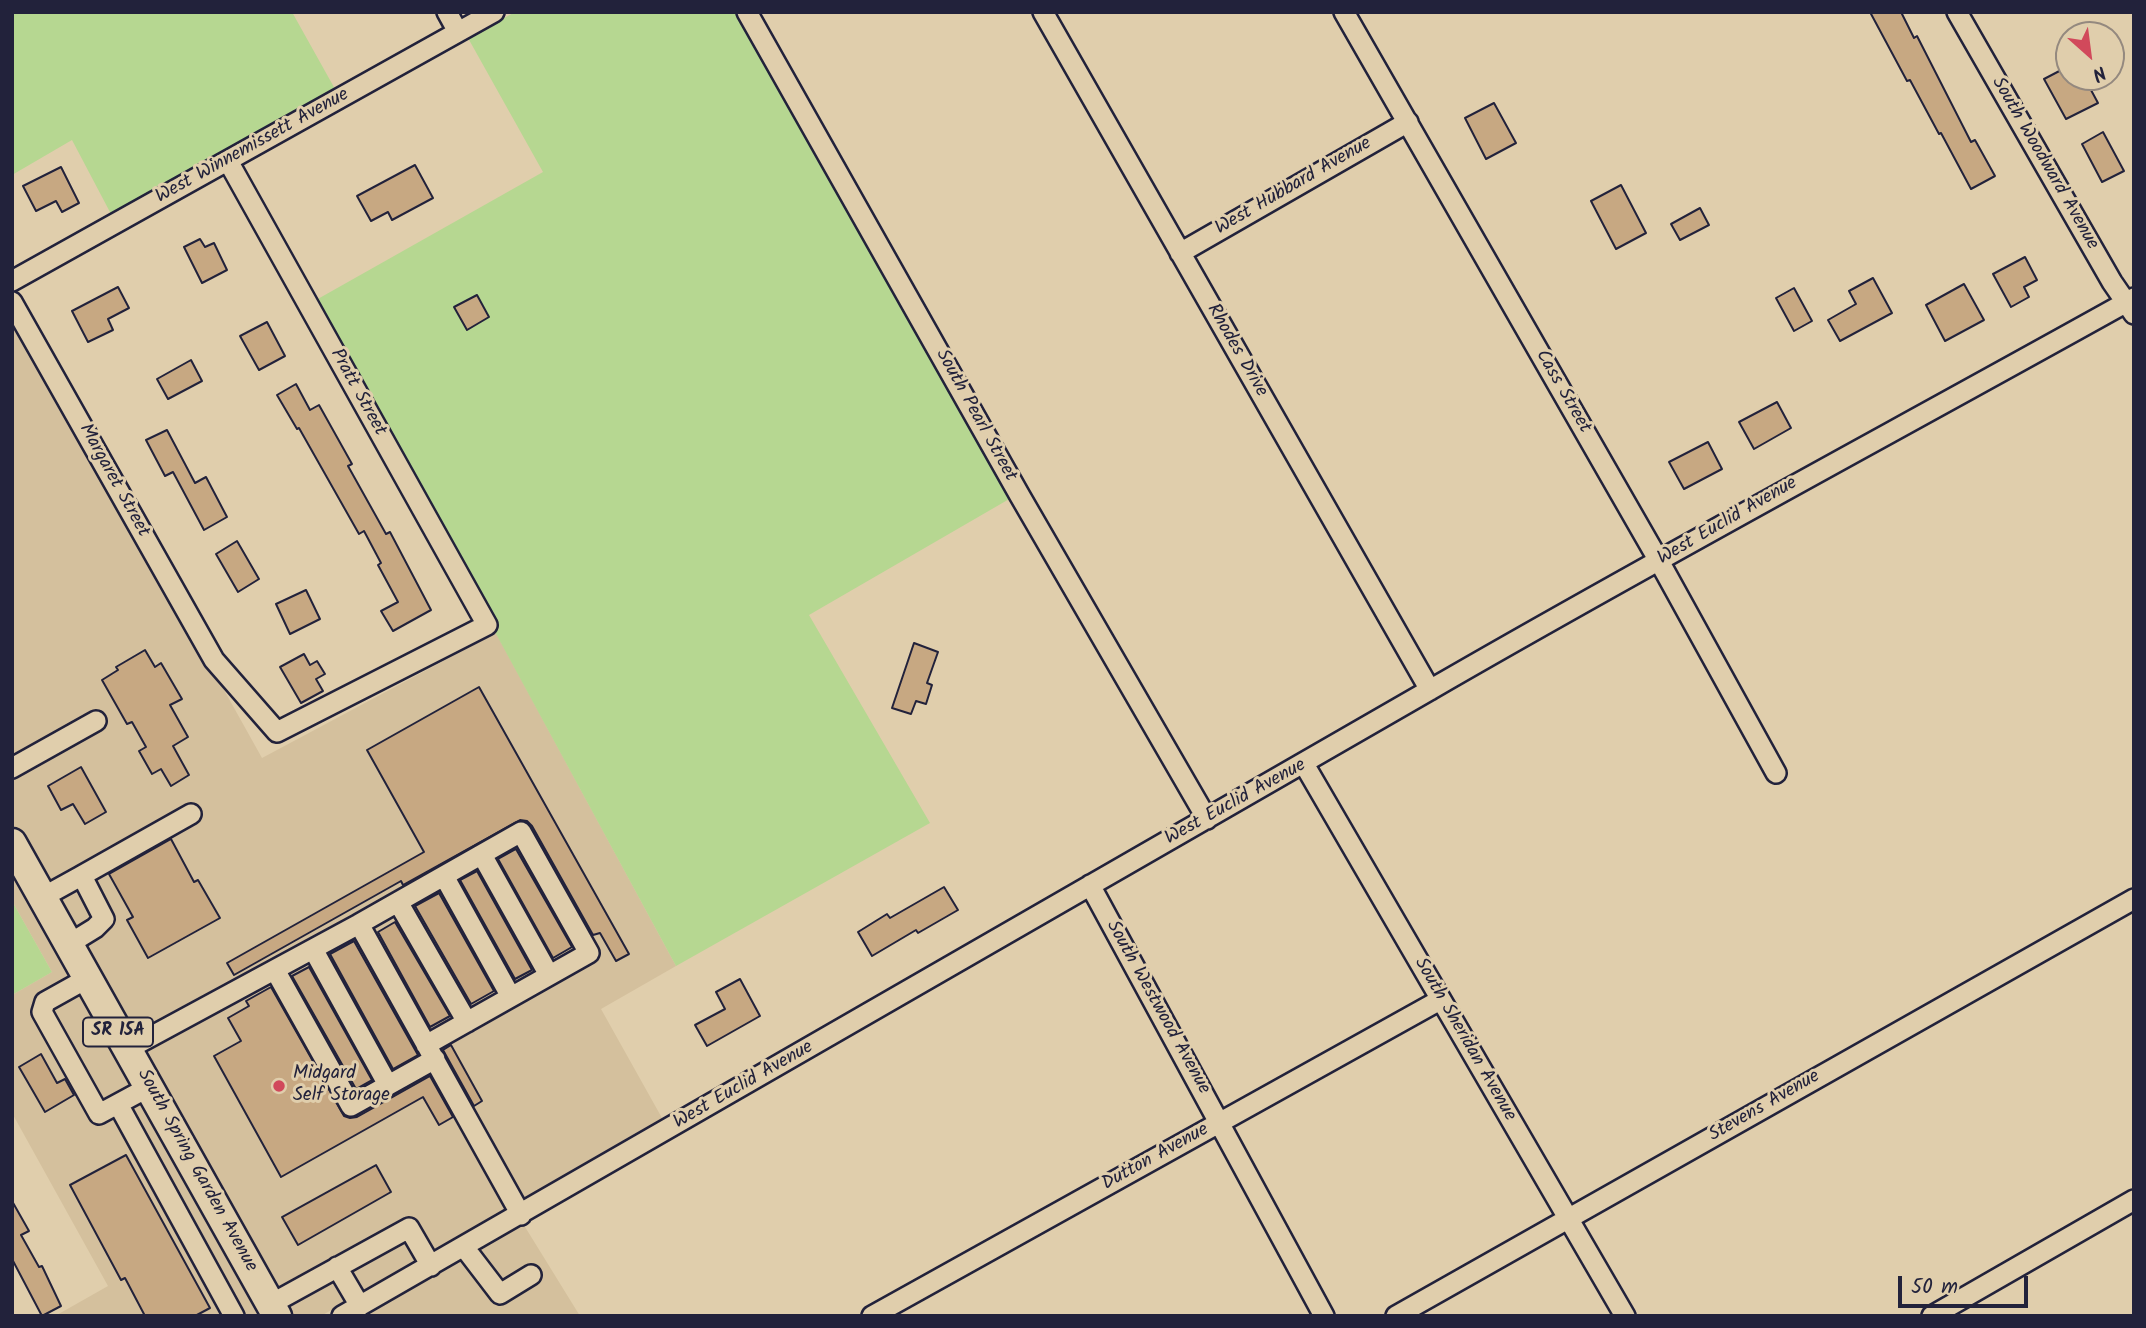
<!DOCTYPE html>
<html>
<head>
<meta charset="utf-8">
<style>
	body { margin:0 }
	#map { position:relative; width:2146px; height:1328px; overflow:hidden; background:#e0ceac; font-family:Kalam,sans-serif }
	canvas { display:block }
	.frame { position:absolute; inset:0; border:14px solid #22223b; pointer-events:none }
	.north { position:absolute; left:2055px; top:21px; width:70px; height:70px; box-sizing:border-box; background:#e0ceac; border:2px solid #94897f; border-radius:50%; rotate:152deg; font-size:19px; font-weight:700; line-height:28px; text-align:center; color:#22223b }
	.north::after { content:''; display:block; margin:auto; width:24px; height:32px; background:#d1495b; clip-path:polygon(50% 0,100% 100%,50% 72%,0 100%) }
	.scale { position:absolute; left:1898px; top:1276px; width:130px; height:32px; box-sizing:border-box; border:4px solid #22223b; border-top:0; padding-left:9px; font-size:21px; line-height:24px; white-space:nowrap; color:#22223b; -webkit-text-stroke:5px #e0ceac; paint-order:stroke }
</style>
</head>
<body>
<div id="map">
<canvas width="2146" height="1328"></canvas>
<div class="frame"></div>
<div class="north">N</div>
<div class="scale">50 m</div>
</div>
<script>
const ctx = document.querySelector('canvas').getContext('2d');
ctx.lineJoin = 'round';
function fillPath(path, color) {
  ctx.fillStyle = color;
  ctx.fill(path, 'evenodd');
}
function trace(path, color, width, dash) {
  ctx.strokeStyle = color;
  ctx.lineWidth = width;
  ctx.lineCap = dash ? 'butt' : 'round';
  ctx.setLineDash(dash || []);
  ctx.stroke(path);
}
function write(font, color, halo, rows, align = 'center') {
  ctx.font = font + ' Kalam,sans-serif';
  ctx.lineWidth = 6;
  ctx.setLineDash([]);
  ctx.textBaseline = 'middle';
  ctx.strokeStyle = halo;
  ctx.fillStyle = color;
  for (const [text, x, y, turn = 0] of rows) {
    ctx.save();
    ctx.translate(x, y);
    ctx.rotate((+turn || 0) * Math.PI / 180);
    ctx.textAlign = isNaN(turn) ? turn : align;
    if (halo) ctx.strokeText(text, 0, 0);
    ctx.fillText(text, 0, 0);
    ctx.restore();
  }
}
fillPath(new Path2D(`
	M12,321L211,673L214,672L262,758L496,633L676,966L601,1009L662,1118L321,1316H288L12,825Z
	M12,861L267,1316H55L108,1286L12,1113V995L52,972L12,901Z
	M522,1222L580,1316H361Z`), '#d4c09d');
fillPath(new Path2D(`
	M12,12H292L335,89L111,214L72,140L12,175Z
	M515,12H736L1011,498L809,615L930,823L676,966L495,632L499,629L316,300L543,172L468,38Z
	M12,901L52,972L12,995Z`), '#b6d791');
const building = new Path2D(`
	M1870,12H1901L1914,38L1917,36L1971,142L1975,140L1995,176L1971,189L1941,133L1939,134L1910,80L1907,81Z
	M2069,66V77H2084L2098,103L2066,119L2044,79Z
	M1494,103L1516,143L1486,159L1465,118Z
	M2103,132L2124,171L2102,182L2082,144Z
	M415,165L433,198L392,220L388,212L371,221L357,196Z
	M61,167L79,203L62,212L56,201L36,211L23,186Z
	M1621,185L1646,233L1616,249L1591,201Z
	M1700,208L1709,225L1680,240L1671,224Z
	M200,239L205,247L214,243L227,270L202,283L184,247Z
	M2025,257L2037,280L2024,287L2029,297L2011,307L1993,274Z
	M1873,278L1892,313L1840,341L1828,320L1856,304L1849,291Z
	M1964,284L1984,320L1945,341L1926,305Z
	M118,287L129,308L108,319L113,330L88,342L72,311Z
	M1794,288L1812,321L1794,331L1776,298Z
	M477,295L489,317L467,330L454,307Z
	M267,322L285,356L259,370L240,336Z
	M191,360L202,381L168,399L157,379Z
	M296,384L310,410L319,405L352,464L348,466L386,534L390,532L431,610L393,631L381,611L398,602L378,565L381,563L364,531L359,534L299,428L297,429L277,395Z
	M1777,402L1791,428L1754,449L1739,422Z
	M167,430L195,483L206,477L227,517L204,530L173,472L165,476L146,440Z
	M1708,442L1722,469L1684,489L1669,462Z
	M237,541L259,579L238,592L216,554Z
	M306,590L320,619L290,634L276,604Z
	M914,643L938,652L927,683L932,685L926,704L916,701L911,714L892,708Z
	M145,650L155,667L161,663L182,699L170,705L188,737L173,746L189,775L171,786L161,769L152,774L139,751L146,747L132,722L127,724L102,680L118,670L116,667Z
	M304,654L310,665L317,661L325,674L316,679L323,691L301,703L280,667Z
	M479,687L629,954L616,961L600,933L593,935L532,826L527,821L520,820L403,885L401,881L234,975L227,963L424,852L367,750Z
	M81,767L106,812L85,824L73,804L61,810L48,786Z
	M171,839L194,882L198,880L220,918L148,958L127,920L133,917L109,874Z
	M516,849L572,947L553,958L498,859Z
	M477,871L532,970L515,979L460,880Z
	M944,887L958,910L918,933L916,930L872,956L858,932L887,914L890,918Z
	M439,893L494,991L471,1004L415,906Z
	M395,922L450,1016L430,1027L378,932Z
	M354,941L418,1055L393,1069L330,954Z
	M309,967L372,1080L356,1089L292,976Z
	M740,979L760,1016L707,1046L695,1025L725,1009L716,992Z
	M271,987L344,1116L350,1118L357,1117L430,1076L453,1117L439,1125L423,1097L281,1177L214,1056L241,1041L228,1018L249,1006L246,1001Z
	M451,1045L482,1101L474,1106L443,1050Z
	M41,1054L57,1083L65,1079L74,1095L45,1112L19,1067Z
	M126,1155L210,1308L195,1316H145L125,1278L121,1280L70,1185Z
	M376,1165L391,1192L298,1245L282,1217Z
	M12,1201L29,1231L21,1235L39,1267L42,1266L61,1306L42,1316L12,1259Z`);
fillPath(building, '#c7a882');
trace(building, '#22223b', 2);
const minor = new Path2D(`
	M447,12L458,32
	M747,12L1020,496L1207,819
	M1043,12L1430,690
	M1344,12L1659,561L1776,773
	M1957,12L2112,282L2134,314
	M1180,253L1408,122
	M12,281L494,12
	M12,302L214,660L277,732L487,625L228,161
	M1304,764L1625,1316
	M12,768L96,721
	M482,855L549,975
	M81,876L191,814
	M444,876L511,997
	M1090,885L1324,1316
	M43,897L81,876L84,880L104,919L95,928L69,944
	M398,902L467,1022
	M359,924L521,832L589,953L426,1045
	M313,949L388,1085
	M275,970L351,1106L435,1059
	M88,978L45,1002L42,1012L99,1114L149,1087
	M128,1049L359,924L521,1215
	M118,1104L234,1316
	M464,1247L500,1294L531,1275
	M337,1267L360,1306
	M271,1304L409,1228L431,1266
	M342,1316C706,1110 1067,900 1428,691C1661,556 1899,429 2134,298
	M872,1316L1440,1000
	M1396,1316L2134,899
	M1932,1316L2134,1200`);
const highway = new Path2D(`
	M12,843L277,1316`);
trace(minor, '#22223b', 24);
trace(highway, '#22223b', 33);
trace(minor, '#e0ceac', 19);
trace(highway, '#e0ceac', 28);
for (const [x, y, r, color] of [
	[279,1086,7,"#d1495b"]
]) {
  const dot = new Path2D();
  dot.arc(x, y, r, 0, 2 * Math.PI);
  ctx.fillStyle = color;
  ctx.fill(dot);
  trace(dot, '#e0ceac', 2.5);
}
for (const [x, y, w] of [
	[118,1032,70]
]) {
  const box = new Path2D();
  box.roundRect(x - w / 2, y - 14.5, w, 29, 5);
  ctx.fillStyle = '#e0ceac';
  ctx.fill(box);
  trace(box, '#22223b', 2);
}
write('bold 18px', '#22223b', null, [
	["SR 15A",118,1032]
]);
write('19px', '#22223b', '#e0ceac', [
	["West Winnemissett Avenue",253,147,-29],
	["South Woodward Avenue",2044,164,60],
	["West Hubbard Avenue",1294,187,-30],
	["Rhodes Drive",1236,351,60],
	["Cass Street",1562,392,60],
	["Pratt Street",357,393,61],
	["South Pearl Street",975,416,61],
	["Margaret Street",113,481,61],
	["West Euclid Avenue",1728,522,-30],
	["West Euclid Avenue",1236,803,-29],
	["South Westwood Avenue",1157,1008,61],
	["South Sheridan Avenue",1464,1040,60],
	["West Euclid Avenue",744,1086,-30],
	["Stevens Avenue",1765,1107,-30],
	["Dutton Avenue",1156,1158,-29],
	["South Spring Garden Avenue",196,1171,61]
]);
write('19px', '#22223b', '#e0ceac', [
	["Midgard",293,1075],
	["Self Storage",293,1097]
], 'left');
</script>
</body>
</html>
